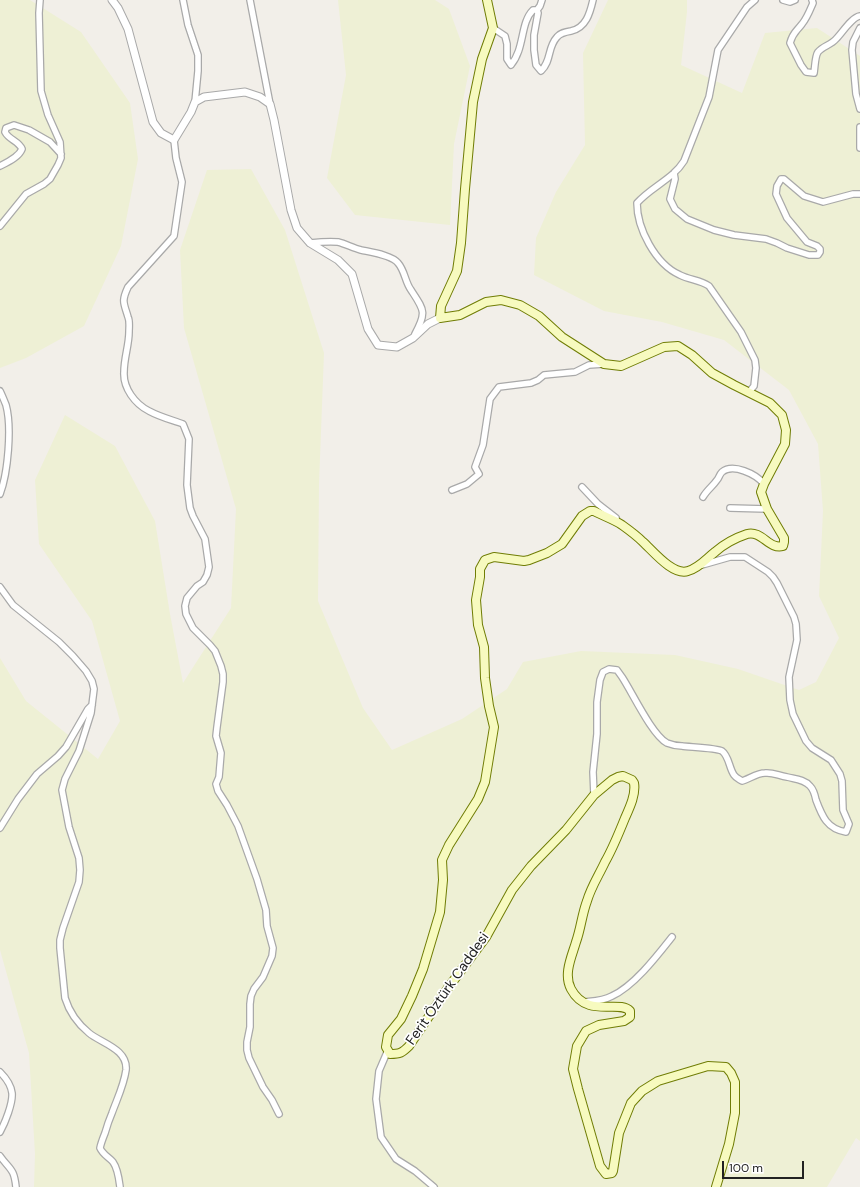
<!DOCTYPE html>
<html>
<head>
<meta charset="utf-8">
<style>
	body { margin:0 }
	#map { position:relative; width:860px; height:1187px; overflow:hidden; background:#f2efe9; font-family:"DM Sans",sans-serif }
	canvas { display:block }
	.scale { position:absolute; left:722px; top:1161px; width:82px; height:18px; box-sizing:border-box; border:2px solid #222; border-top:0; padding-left:5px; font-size:12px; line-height:14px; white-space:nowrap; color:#222; -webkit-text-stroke:3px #fff; paint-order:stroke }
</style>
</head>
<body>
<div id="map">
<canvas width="860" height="1187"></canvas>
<div class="scale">100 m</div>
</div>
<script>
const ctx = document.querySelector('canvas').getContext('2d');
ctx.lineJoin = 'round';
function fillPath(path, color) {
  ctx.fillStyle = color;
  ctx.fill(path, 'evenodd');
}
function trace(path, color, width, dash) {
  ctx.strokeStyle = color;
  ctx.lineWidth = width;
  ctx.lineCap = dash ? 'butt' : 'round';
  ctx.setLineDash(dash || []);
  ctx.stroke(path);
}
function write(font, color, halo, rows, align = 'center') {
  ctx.font = font + ' "DM Sans",sans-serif';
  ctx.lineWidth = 3.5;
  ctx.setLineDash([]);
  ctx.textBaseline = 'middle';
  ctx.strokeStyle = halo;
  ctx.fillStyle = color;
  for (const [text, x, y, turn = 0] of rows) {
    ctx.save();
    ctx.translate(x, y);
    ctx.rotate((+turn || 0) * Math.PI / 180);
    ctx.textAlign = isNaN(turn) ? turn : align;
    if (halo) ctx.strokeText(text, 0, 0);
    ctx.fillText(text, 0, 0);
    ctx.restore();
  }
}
fillPath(new Path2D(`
	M0,0H30L81,32L130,103L138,159L121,246L84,326L26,358L0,368Z
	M338,0H435L449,9L470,66L454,144L450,225L355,215L327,178L346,75Z
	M608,0H687V12L681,65L742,93L765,33L817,28L860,56V1141L856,1138L827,1187H34L35,1154L29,1053L0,950V658L26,701L98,759L120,721L92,621L39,544L35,480L65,415L115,446L155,521L170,614L183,683L231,608L236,509L184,328L180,250L207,170L251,169L285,230L324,353L319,484L318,601L363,708L392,750L462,719L507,689L523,662L581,651L675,655L738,669L799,690L816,682L839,638L819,596L823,511L818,444L789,390L724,340L662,322L604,311L534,275L536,238L556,192L585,145L583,53Z`), '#eef0d5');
const minor = new Path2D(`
	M183,0L188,25L198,55V71L195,102
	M250,0L270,104
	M783,0L790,2L795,0
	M812,0L813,3C810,10 807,18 802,24C796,32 793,32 790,43L801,65L806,72L814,73C815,67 815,56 818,52C823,46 831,45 836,39C842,33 852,17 860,16
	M537,10L540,6L542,0
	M493,28L505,36L507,44V59L511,65C525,48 520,23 533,10H537L538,13L534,35V50L536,65L541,71C552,60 547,48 557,37C560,33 565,32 571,31C586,28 590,13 593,0
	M860,28L853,42L852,50L856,94L860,109
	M860,127V148
	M174,140L176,158L182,182L174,236L128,287C121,302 124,303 128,317C130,321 129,327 129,332C129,345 124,358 124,372C123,388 135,404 149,411C160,417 172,420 183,424L189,439L187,485L190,508L193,516L205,539L209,567L207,575L203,582L197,586L187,598L185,606L186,614L193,628L210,645L215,651L221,666L223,674V682L217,727L216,736L221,753L219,777L216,784L218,791L227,805L238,826L257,879L266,910L267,926L273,948L272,956L263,977L254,989L251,996L250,1004V1027L247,1042V1050L249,1058L263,1087L272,1100L279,1114
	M0,166C8,162 19,157 22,149C19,141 9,140 5,132L6,128L14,125L29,130L50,142L61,154
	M674,173L675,179L670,199L675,209L687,219L714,230L734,235L766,239L777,243L787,248L809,255H818L820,252V249L817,246L807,242L787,218L776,194L777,186L781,179H784L804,196L823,202L853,194H860
	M0,226L26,194L44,184L50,179L58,165L61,158L60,142L48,115L41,91L39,13L40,0
	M310,243C319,242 329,241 338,242C346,244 353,248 361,250C370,252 392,255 398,263C405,271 405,282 411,290C424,310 427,312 415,334
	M0,391C2,395 4,400 6,405C12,427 8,473 0,494
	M749,392L754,386L756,368L755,360L741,332L709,286C700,280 690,280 680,275C655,264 637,228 637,203C651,187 673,179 684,161L709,97L718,50L747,7L755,0
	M582,487L598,504L616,518
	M452,490L467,484L479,474L475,467L483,445L490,399L499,387L531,383L538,380L544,375L575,372L589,365L604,364
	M703,497C707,490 713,486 717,480C719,478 719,475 722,472C733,463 756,474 764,484
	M730,508L767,509
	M0,587L13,605L59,642L73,656L86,671L92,681L94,689L91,713L79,751L65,779L62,790L69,827L79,858L80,870L79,882L63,928L60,940V948L65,998C69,1011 78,1024 89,1033C101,1043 128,1049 126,1070C124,1085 117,1099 112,1113C109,1120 107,1126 105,1133C103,1138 101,1143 100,1148C103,1155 109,1157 113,1162C118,1169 119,1179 120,1187
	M594,795L593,772L597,734V702L600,680L603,672L609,669L617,670L622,677C632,692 652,735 667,743C672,745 677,746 682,746C689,747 717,748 722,751C729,756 729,768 734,775C736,778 739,779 742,781C749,779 757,773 765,773C773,772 779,776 787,777C794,779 804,779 810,786C813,789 815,795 816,800C822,816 827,829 846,832L849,824L843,810L842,781L840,774L831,760L812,748L806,741L793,714L790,700L789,677L797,640L796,624L794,617L777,583L773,577L768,572L745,557H730L702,565
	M0,828L18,799L37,774L58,756L66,747L88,709L92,705
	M584,1002C594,1001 603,1001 612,996C634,986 657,956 672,937
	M388,1050L379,1071L376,1099L381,1137L396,1159L415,1171L434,1187
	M0,1072C6,1078 11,1085 12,1093C13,1103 5,1123 0,1132
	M0,1156C10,1170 14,1168 16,1187`);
const tertiary = new Path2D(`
	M112,0L118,8L128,29L153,122L161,133L174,140L191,112L195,102L204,97L245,92L260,97L270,104L274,120L291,210L297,228L310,243L338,260L352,274L368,329L378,345L397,347L413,338L428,324L440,318`);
const secondary = new Path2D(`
	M487,0L493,28L482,59L473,102L465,189L461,243L457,271L441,306L440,318L460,315L486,302L501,300L520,305L539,316L562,337L604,364L621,366L664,347L678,346L692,355L712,373L734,385L770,403L782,415L786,430L785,444L764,484L761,492L767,509L784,538V542L783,546C769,550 762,530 747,534C735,538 724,544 715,552C706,559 699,568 688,571C673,576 653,551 643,542C637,536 629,530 622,525C613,519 603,516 594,511H590L582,516L562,544L547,553L529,560L524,561L494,557L485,560L480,569V577L476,600L478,625L484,647L485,678L489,706L494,727L485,782L478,799L449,845L442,860L443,880L440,912L423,969L412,996L401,1019L388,1035L386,1047L390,1054C400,1054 402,1053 409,1046L448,988L486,937L512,890L531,866L566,830L594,795L612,780L618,777L623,776L632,780L634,783C636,794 630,807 625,818C619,833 613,848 605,862C599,875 591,887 587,901C582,914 581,928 576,942C572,956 563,974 571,989C587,1019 619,999 630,1011V1017L624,1021L599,1025L586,1031L577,1046L573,1069L578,1089L600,1166L606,1174L612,1173L613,1171L619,1133L631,1103L642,1091L658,1081L708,1066L726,1067L731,1073L735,1082V1113L729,1144L716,1187`);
trace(minor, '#a9a9a9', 8);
trace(tertiary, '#a9a9a9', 9);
trace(secondary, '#707d05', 10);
trace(minor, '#fff', 5.5);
trace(tertiary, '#fff', 7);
trace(secondary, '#f7fabf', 8);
write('14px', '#222', '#fff', [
	["Ferit Öztürk Caddesi",448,989,-55]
]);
</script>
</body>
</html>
